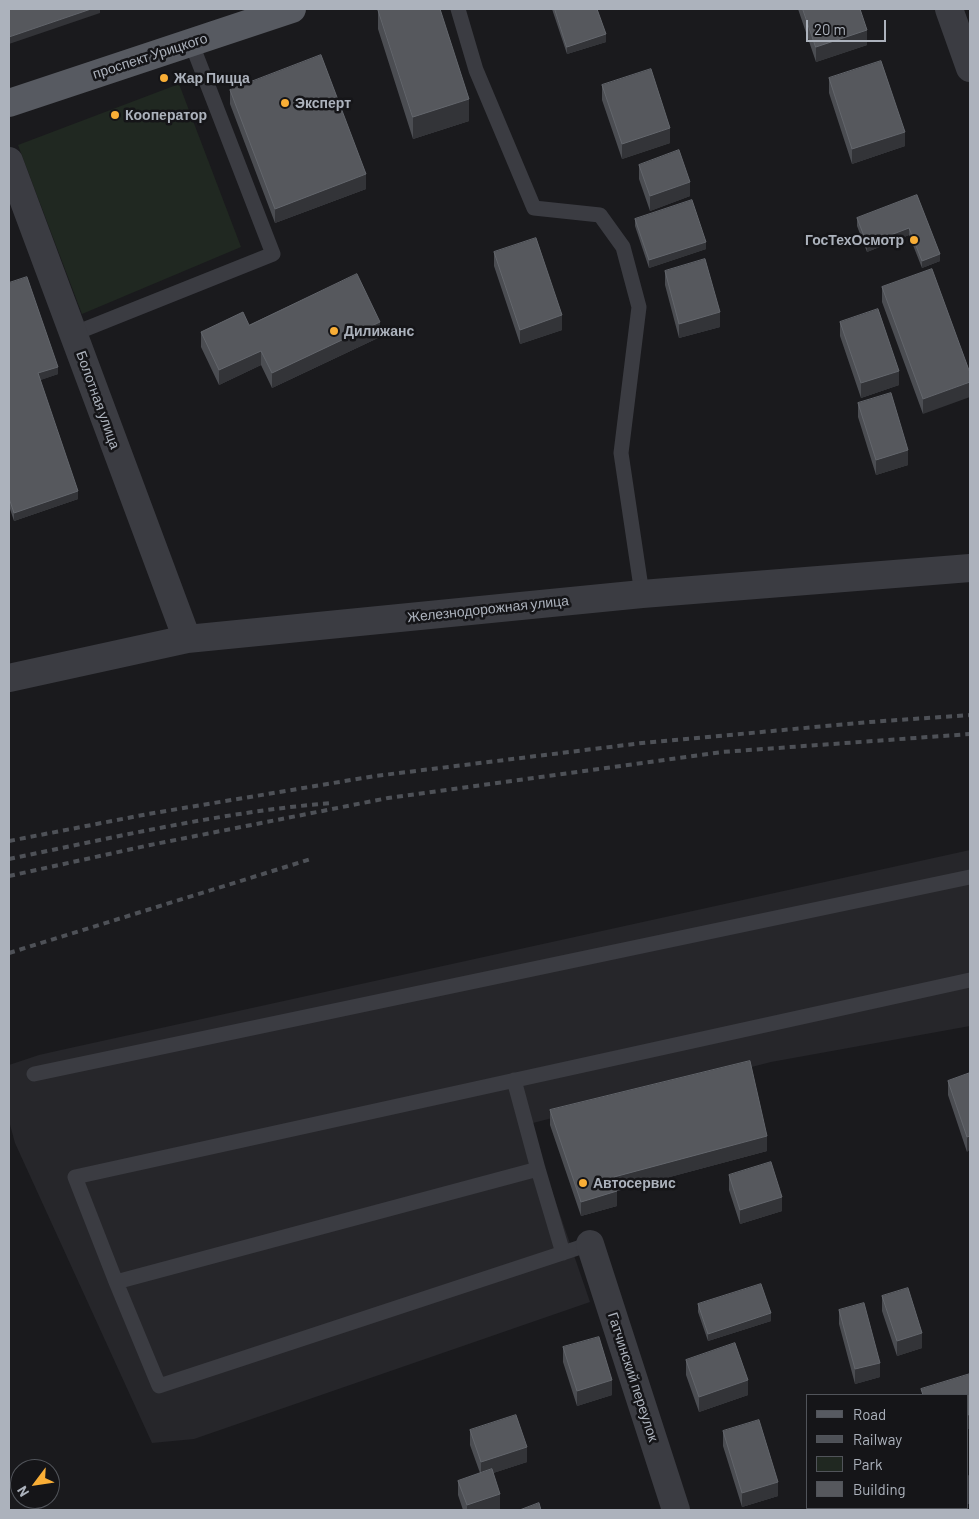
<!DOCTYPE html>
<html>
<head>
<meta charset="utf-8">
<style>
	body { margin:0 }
	#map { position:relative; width:979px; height:1519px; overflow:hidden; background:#1a1a1d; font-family:Barlow,sans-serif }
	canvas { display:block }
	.frame { position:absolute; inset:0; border:10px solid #acb2bc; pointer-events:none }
	.legend { position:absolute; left:806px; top:1394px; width:162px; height:115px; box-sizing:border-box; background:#151518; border:1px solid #51545a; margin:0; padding:6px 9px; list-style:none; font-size:15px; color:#acb2bc }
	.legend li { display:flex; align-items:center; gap:10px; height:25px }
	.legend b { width:25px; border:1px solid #51545a }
	.north { position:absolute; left:10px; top:1459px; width:50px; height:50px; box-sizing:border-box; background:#151518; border:1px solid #51545a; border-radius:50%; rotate:239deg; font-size:14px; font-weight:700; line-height:20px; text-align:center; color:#acb2bc }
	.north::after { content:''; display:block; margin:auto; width:18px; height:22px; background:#f9ae36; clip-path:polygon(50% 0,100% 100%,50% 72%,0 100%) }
	.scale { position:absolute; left:806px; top:20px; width:80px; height:22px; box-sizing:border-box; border:2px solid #acb2bc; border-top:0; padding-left:6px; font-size:15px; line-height:18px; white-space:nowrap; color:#acb2bc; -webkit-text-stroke:4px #151518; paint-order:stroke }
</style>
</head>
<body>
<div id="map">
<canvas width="979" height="1519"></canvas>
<div class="frame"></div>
<ul class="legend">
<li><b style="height:6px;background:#575a61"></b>Road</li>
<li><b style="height:6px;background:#4e5157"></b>Railway</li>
<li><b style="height:14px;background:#202821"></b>Park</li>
<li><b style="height:14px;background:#56585d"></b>Building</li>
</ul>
<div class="north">N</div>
<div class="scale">20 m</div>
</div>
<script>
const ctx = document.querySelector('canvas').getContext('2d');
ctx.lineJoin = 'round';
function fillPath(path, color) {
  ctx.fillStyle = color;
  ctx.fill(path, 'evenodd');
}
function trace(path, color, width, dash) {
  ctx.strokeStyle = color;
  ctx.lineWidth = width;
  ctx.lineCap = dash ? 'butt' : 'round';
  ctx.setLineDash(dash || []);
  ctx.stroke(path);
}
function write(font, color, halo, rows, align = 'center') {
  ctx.font = font + ' Barlow,sans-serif';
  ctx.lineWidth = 5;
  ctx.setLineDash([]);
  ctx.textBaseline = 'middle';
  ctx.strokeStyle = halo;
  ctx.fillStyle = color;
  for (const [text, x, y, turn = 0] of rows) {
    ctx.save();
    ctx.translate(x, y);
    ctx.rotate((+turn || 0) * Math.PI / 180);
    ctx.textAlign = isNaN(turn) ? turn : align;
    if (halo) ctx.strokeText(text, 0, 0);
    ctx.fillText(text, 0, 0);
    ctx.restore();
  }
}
fillPath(new Path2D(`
	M970,850V1026L771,1062L529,1124L590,1302L194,1439L152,1443L15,1143L9,1121V1065L39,1055L61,1050Z`), '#26262a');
fillPath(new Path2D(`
	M179,84L241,247L82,314L18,145Z`), '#202821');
trace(new Path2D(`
	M458,9L476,70L534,208L600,215L623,247L639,307L621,453L642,594
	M73,334L273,254L191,42
	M34,1074L970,877
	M514,1080L538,1169L563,1253
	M590,1244L159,1386L116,1282L75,1177L970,980
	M116,1282L538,1169`), '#3b3c42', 15);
trace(new Path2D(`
	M9,161L187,639
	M9,678L187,639L642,594L970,568
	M590,1244L676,1510`), '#3b3c42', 28);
trace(new Path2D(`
	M949,9L970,68
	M968,1490L970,1489
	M907,1510L915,1508`), '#3b3c42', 28);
trace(new Path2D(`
	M9,103L292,9`), '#575a61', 28);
trace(new Path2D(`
	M9,841L148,814L375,776L642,743L870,722L970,715
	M9,859C116,837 222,812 331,803
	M9,876L150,845L388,798L722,752L970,734
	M9,953L311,859`), '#4e5157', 4, [6, 5]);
fillPath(new Path2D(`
	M378,9L469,121L413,139L378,29Z
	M552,9H597L606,42L567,54Z
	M798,9H860L867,45L816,62Z
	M829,78L905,146L852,164L829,93Z
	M602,85L670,143L622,159L602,100Z
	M230,90L366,189L275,223L230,104Z
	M639,165L690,196L650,211L639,179Z
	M917,195L940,261L922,268L909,235L867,252L857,226V218Z
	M635,219L706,249L649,268L635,226Z
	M494,252L562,330L520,344L494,266Z
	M932,269L923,414L882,302V287Z
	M665,271L720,327L679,338L665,285Z
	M9,283L58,374L40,380L78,499L14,521L9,506Z
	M840,322L899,385L861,398L840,336Z
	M249,325L380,337L272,388L261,365L219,385L201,347V332Z
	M858,403L908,465L876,475L858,417Z
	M970,1073L967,1152L948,1095V1081Z
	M550,1110L767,1151L617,1191V1206L581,1216L550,1125Z
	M729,1175L782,1211L740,1224L729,1190Z
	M882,1296L922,1348L897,1356L882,1311Z
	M698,1304L771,1321L708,1341L698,1312Z
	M839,1310L880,1377L855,1384L839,1324Z
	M563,1347L612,1395L577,1406L563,1362Z
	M686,1360L748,1395L699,1412L686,1375Z
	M470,1430L527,1462L493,1473L500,1509L496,1510H463L458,1495V1481L480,1473L470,1445Z
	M723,1431L778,1496L742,1507L723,1446Z`), '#4b4d52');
fillPath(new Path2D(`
	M91,9H100V13L9,44V37Z
	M867,30V45L816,62V47Z
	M606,34V42L567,54V47Z
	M469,99V121L413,139V117Z
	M670,128V143L622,159V144Z
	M905,132V146L852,164V149Z
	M366,174V189L275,223V209Z
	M690,182V196L650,211V196Z
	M909,228V235L867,252V244Z
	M706,242V249L649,268V260Z
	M940,254V261L922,268V261Z
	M720,312V327L679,338V324Z
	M562,315V330L520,344V330Z
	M380,322V337L272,388V373Z
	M261,351V365L219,385V370Z
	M58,367V374L38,381V373Z
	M899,371V385L861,398V383Z
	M970,382V397L923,414V399Z
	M908,450V465L876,475V460Z
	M78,491V499L14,521V513Z
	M767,1136V1151L614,1192V1177Z
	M970,1136V1150L967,1152V1137Z
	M617,1191V1206L581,1216V1202Z
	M782,1197V1211L740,1224V1210Z
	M771,1313V1321L708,1341V1334Z
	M922,1333V1348L897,1356V1341Z
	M880,1363V1377L855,1384V1369Z
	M612,1380V1395L577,1406V1391Z
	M748,1380V1395L699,1412V1397Z
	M970,1414V1429H968V1415Z
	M527,1447V1462L481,1477V1462Z
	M778,1482V1496L742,1507V1493Z
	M500,1494V1509L496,1510H467V1505Z`), '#333438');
const building = new Path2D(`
	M9,9H91L9,37Z
	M378,9H440L469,99L413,117Z
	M555,9H597L606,34L567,47Z
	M803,9H860L867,30L816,47Z
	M321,55L366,174L275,209L230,90Z
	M881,61L905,132L852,149L829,78Z
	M651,69L670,128L622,144L602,85Z
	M679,150L690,182L650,196L639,165Z
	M917,195L940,254L922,261L909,228L867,244L857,218Z
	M692,200L706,242L649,260L635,219Z
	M536,238L562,315L520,330L494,252Z
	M705,259L720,312L679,324L665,271Z
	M932,269L970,373V382L923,399L882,287Z
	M357,274L380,322L272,373L261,351L219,370L201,332L243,312L249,325Z
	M27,277L58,367L38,373L78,491L14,513L9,498V283Z
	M878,309L899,371L861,383L840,322Z
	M891,393L908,450L876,460L858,403Z
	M750,1061L767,1136L614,1177L617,1191L581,1202L550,1110Z
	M970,1073V1136L967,1137L948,1081Z
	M771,1162L782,1197L740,1210L729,1175Z
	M761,1284L771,1313L708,1334L698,1304Z
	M908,1288L922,1333L897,1341L882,1296Z
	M864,1303L880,1363L855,1369L839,1310Z
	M599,1337L612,1380L577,1391L563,1347Z
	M735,1343L748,1380L699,1397L686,1360Z
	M970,1374V1414L968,1415V1395H923L921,1389Z
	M516,1415L527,1447L481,1462L470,1430Z
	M759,1420L778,1482L742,1493L723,1431Z
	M492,1469L500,1494L467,1505L458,1481Z
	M539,1503L541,1510H520Z`);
fillPath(building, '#56585d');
trace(building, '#63666c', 1);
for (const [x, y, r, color] of [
	[164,78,5,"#f9ae36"],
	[285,103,5,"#f9ae36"],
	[115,115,5,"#f9ae36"],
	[914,240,5,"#f9ae36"],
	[334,331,5,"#f9ae36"],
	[583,1183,5,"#f9ae36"]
]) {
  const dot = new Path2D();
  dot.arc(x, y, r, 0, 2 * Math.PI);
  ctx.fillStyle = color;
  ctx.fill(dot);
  trace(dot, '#151518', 2);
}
write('14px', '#acb2bc', '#151518', [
	["проспект Урицкого",150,56,-18],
	["Болотная улица",98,400,70],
	["Железнодорожная улица",488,609,-6],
	["Гатчинский переулок",633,1377,72]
]);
write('bold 14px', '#acb2bc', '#151518', [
	["Жар Пицца",174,78],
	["Эксперт",295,103],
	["Кооператор",125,115],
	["ГосТехОсмотр",904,240,"right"],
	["Дилижанс",344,331],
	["Автосервис",593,1183]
], 'left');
</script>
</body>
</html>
